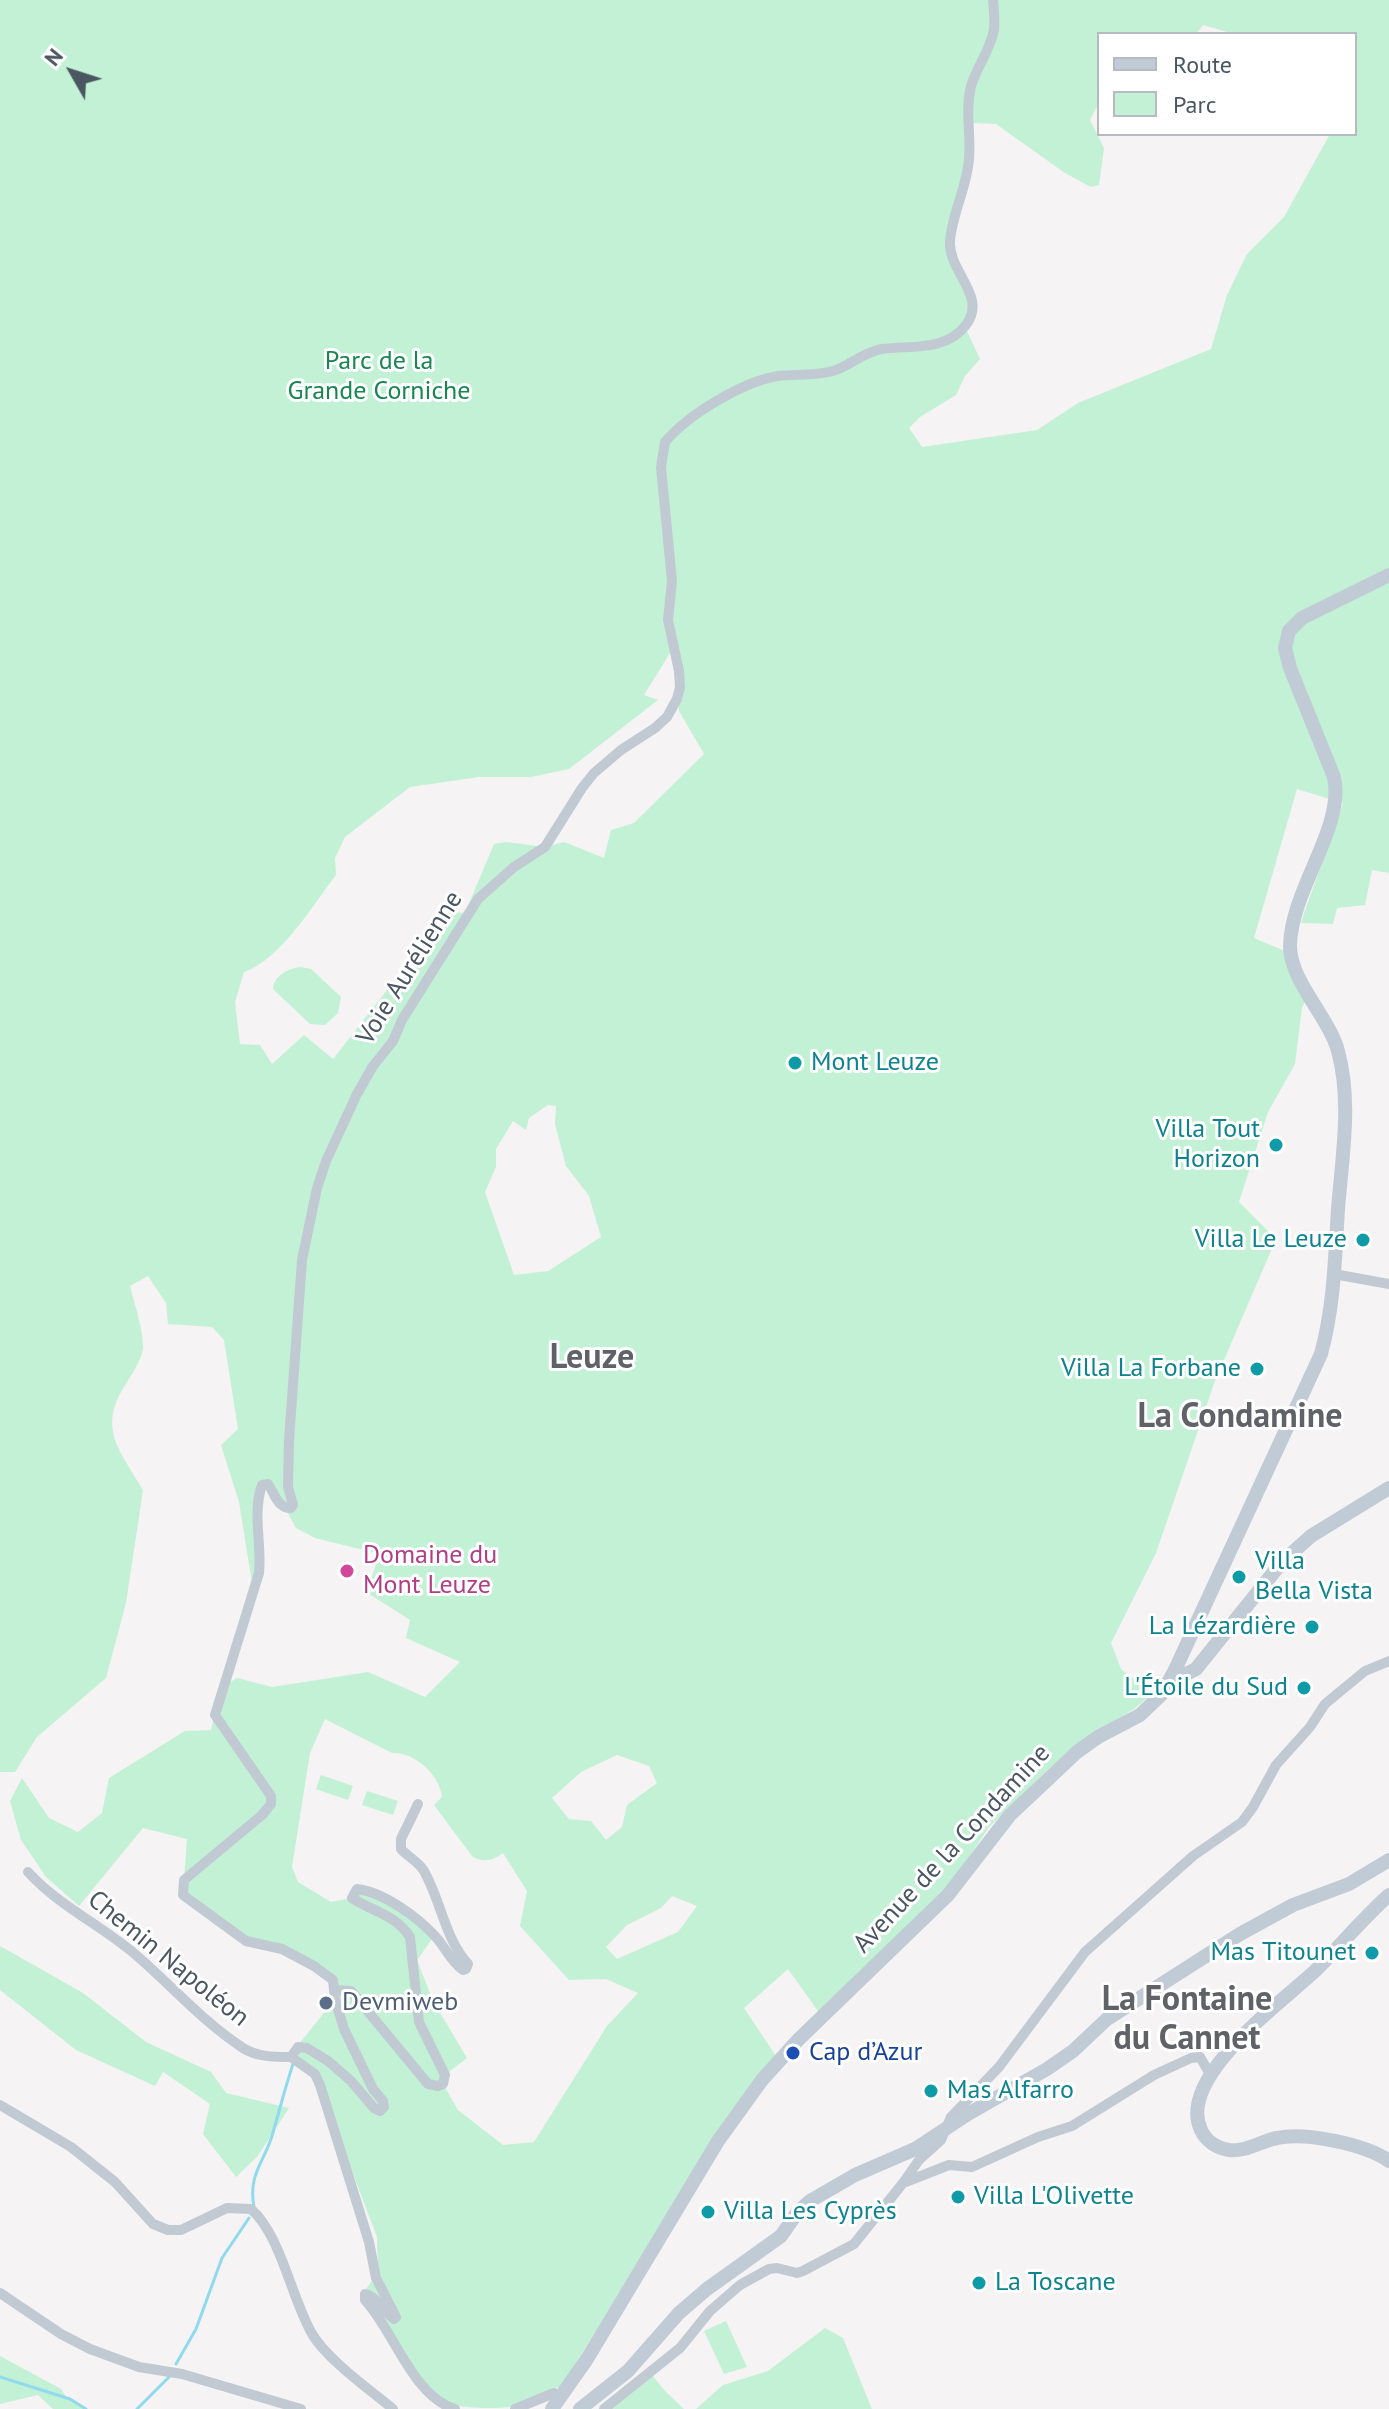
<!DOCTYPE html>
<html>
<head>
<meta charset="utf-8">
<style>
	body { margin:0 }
	#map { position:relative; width:1389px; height:2409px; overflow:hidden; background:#f5f3f3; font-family:"PT Sans",sans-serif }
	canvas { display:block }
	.legend { position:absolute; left:1097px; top:32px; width:260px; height:104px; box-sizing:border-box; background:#fff; border:2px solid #b7bbc0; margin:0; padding:10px 14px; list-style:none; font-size:24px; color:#4a5661 }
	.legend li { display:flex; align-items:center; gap:16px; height:40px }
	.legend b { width:40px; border:2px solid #b7bbc0 }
	.north { position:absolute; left:32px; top:32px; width:80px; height:80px; -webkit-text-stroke:6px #fff; paint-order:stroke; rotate:309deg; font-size:22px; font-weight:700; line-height:32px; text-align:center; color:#4a5661 }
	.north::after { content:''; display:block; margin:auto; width:28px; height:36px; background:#4a5661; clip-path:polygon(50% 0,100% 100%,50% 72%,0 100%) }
</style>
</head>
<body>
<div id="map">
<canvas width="1389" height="2409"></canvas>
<ul class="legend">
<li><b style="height:10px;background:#c1cbd6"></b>Route</li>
<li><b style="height:22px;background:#c3f1d5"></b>Parc</li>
</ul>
<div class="north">N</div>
</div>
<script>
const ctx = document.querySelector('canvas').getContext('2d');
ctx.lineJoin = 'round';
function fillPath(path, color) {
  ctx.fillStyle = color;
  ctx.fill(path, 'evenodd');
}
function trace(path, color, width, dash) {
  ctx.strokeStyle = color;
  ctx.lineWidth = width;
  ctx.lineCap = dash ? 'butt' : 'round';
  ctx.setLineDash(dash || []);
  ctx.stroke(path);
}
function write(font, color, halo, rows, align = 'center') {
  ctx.font = font + ' "PT Sans",sans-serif';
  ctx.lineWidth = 6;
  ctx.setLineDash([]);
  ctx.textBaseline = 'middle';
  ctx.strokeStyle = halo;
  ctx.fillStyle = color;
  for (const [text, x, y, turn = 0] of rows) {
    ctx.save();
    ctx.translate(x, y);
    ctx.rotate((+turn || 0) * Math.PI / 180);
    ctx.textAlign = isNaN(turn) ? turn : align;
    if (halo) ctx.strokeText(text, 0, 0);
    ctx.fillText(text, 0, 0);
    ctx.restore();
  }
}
fillPath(new Path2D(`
	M0,0H1389V873L1372,870L1365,905L1337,908L1333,924L1301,923C1314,882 1331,844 1343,803L1297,789L1254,938L1285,951L1306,1001L1302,1007L1295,1064L1268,1112L1239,1202L1276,1239L1215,1381L1156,1553L1111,1643L1121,1669L1152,1694L1134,1709L1073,1747L1044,1773L989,1827L954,1879L820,2014L788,1969L744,2008L776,2056L724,2121L562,2386C547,2391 533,2403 517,2406C498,2409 469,2409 450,2404C423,2396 381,2317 364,2292L378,2272L377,2237L315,2074L298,2059L295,2049L335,1999L336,1990L314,1966L246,1941L179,1893L184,1880L187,1839L143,1828L79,1906L46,1877L21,1840L10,1801L22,1778L49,1818L78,1832L102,1813L109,1778L185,1731L211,1730L221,1688L237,1678L272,1687L368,1672L425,1697L460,1662L406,1638L410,1620L366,1592L380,1554L315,1538L296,1528L285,1508L266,1483L253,1589L239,1502L221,1445L238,1429L224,1340L212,1327L168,1324L166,1303L148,1276L130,1286C134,1302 144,1332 143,1348C141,1362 131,1375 124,1387C97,1430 122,1453 143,1490L126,1603L106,1678L37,1737L15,1772H0ZM1203,25L1234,34H1355V134H1330L1284,217L1247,254L1227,295L1211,349L1078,403L1037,430L922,447L909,428L920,417L956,395L965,376L980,359L965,327L973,300L950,242L969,161V132L974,123L996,124L1065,173L1091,187L1099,185L1104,148L1090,120L1099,103V34H1196ZM673,648L678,673L679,711L704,754L634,823L611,830L604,858L564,842L545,847L506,842L494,844L465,913L448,912L333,1059L304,1035L272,1064L260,1045L240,1044L235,1002L244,972C281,959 312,906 336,875L335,858L345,837L410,787L479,777H531L569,769L658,700L644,695ZM548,1105L556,1106L555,1124L566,1166L589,1196L601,1237L548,1271L514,1275L485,1192L496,1167V1149L513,1121L526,1130L529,1118ZM325,1719L392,1753C415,1752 440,1775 442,1797L434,1805L472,1856C482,1863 493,1861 503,1853L527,1891L520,1926L569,1980L606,1979L638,1993L607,2026L534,2142L503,2145L458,2110L443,2084L445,2075L467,2058L433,2001L417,1960L435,1935L392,1903L357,1889L352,1898L331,1902L298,1882L292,1867L310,1753ZM617,1755L649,1766L657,1783L627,1805L622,1827L606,1840L591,1821L569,1819L552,1798L581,1772ZM672,1896L697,1906L678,1932L617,1959L606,1947L627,1925L661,1908Z
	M301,967L311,969L341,997L338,1013L325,1025L310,1024L273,989C274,975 289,968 301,967Z
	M321,1775L353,1786L348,1800L316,1789Z
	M367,1791L398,1801L393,1815L362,1805Z
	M0,1946L83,1993L146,2042L211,2072L226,2093L289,2108L257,2157L236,2177L203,2134L210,2104L163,2072L155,2086L76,2050L0,1990Z
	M726,2321L747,2367L724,2374L704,2331Z
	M825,2328L843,2338L872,2409H696L723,2385L768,2371Z
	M0,2356L61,2389L67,2398L86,2409H53L38,2395L0,2404Z
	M649,2371L664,2390L684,2409H604Z`), '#c3f1d5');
trace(new Path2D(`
	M254,2207C248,2175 263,2164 272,2136C279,2112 285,2088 293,2064
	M176,2364L196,2329L222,2258L249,2218
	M0,2377L70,2399L86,2409
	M137,2409L169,2377`), '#90daee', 3);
trace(new Path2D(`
	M1334,1274L1389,1284
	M28,1872C59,1906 101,1925 136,1955C171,1985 203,2022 243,2048C257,2057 274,2057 291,2057
	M336,1990L351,1991L428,2084L438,2086L443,2084L445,2075L419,2022L410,1937C395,1914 373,1912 352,1898L357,1889C383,1892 416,1916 434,1935C445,1946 450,1961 463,1970L466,1969L468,1964C445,1939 441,1901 424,1871C419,1862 408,1857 401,1849V1839L418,1804
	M0,2105L71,2147L115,2182L153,2224L168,2230H181L227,2208L251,2209C280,2234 291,2296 311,2332C325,2358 369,2389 393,2409
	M903,2183L919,2160L941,2140L951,2117L999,2067L1085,1952L1193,1856L1242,1822L1253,1807L1276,1765L1310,1727L1325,1704L1365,1671L1389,1661
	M0,2293L61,2334L90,2349L139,2367L182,2374L301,2409
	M455,2409C413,2397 394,2331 365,2300V2294C378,2297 383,2312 394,2319L396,2317L376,2278L369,2242L320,2085L315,2074L291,2057L298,2047L307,2048L328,2061L351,2081L374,2108L380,2111L384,2107L383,2101L373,2089L344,2029L335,1999L333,1980L314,1966L282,1949L246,1941L183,1895L184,1880L262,1815L271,1804V1796L215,1715L259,1573C262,1544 252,1513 262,1485L268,1484C275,1494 277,1508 291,1508L293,1505L288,1487L289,1440L302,1260L317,1188L326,1161L357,1094L373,1066L393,1041L402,1020L478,899L514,867L545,847L582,788L594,773L621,750L655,728L667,717L677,699L680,687L679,671L668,620L672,581L661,467L665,442C689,414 742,382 778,376C796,374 815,376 833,371C850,366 863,352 882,349C911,345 945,352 966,325C988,296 948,272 950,241C952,214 967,187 969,159C971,135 965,110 971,86C977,67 990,50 994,30C995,21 994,10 993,0
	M515,2409L554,2393L562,2397
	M604,2409L680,2348L710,2311L740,2285L769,2269L777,2268L797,2273L803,2271L854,2244L903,2183L949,2165L972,2167L1038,2137L1072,2126L1154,2075L1191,2058L1200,2057L1210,2074`), '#c1cad2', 10);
trace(new Path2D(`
	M1174,1672L1186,1674L1196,1669L1282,1562L1311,1536L1389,1488
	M1389,1895C1363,1918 1341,1945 1316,1970C1282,2002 1176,2078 1201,2130C1206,2141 1217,2148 1229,2150C1246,2152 1261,2141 1277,2138C1305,2132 1365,2144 1389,2161
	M552,2409L587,2359L718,2141L762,2080L798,2040L948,1895L1010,1815L1077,1752L1098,1737L1140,1715L1161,1695L1174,1672L1321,1354C1334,1307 1335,1258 1338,1209C1342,1157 1352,1102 1338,1051C1329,1017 1290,981 1290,946C1291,889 1345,828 1334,777L1290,668L1285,648L1289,631L1302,618L1389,575
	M580,2409L628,2371L679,2313L707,2289L781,2236L797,2213L810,2201L855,2175L915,2149L968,2114L1047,2069L1073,2051L1107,2019L1240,1934L1293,1905L1349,1884L1389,1860`), '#c1cbd6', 14);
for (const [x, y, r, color] of [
	[795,1063,8,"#0f9aa8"],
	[1276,1145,8,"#0f9aa8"],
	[1363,1240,8,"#0f9aa8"],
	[1257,1369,8,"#0f9aa8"],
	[347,1571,8,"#d1479c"],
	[1239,1577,8,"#0f9aa8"],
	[1312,1627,8,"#0f9aa8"],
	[1304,1688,8,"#0f9aa8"],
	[1372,1953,8,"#0f9aa8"],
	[326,2003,8,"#5c6f8a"],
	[793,2053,8,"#1a4fb4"],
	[931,2091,8,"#0f9aa8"],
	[958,2197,8,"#0f9aa8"],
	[708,2212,8,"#0f9aa8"],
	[979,2283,8,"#0f9aa8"]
]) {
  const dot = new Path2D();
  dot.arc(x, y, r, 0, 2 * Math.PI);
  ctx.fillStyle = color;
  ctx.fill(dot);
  trace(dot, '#fff', 3);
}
write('26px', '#17864f', '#fff', [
	["Parc de la",379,362],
	["Grande Corniche",379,392]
]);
write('26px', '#4a5661', '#fff', [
	["Voie Aurélienne",410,968,-58],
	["Avenue de la Condamine",952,1849,-47],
	["Chemin Napoléon",168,1959,39]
]);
write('26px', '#0d838f', '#fff', [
	["Mont Leuze",811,1063],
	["Villa Tout",1260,1130,"right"],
	["Horizon",1260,1160,"right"],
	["Villa Le Leuze",1347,1240,"right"],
	["Villa La Forbane",1241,1369,"right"],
	["Villa",1255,1562],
	["Bella Vista",1255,1592],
	["La Lézardière",1296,1627,"right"],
	["L'Étoile du Sud",1288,1688,"right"],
	["Mas Titounet",1356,1953,"right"],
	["Mas Alfarro",947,2091],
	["Villa L'Olivette",974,2197],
	["Villa Les Cyprès",724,2212],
	["La Toscane",995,2283]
], 'left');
write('26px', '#b23c85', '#fff', [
	["Domaine du",363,1556],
	["Mont Leuze",363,1586]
], 'left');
write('26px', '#4e5e75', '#fff', [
	["Devmiweb",342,2003]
], 'left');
write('26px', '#164399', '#fff', [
	["Cap d’Azur",809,2053]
], 'left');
write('bold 34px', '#5f6368', '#fff', [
	["Leuze",592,1358],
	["La Condamine",1240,1417],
	["La Fontaine",1187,2000],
	["du Cannet",1187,2039]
]);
</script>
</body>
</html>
